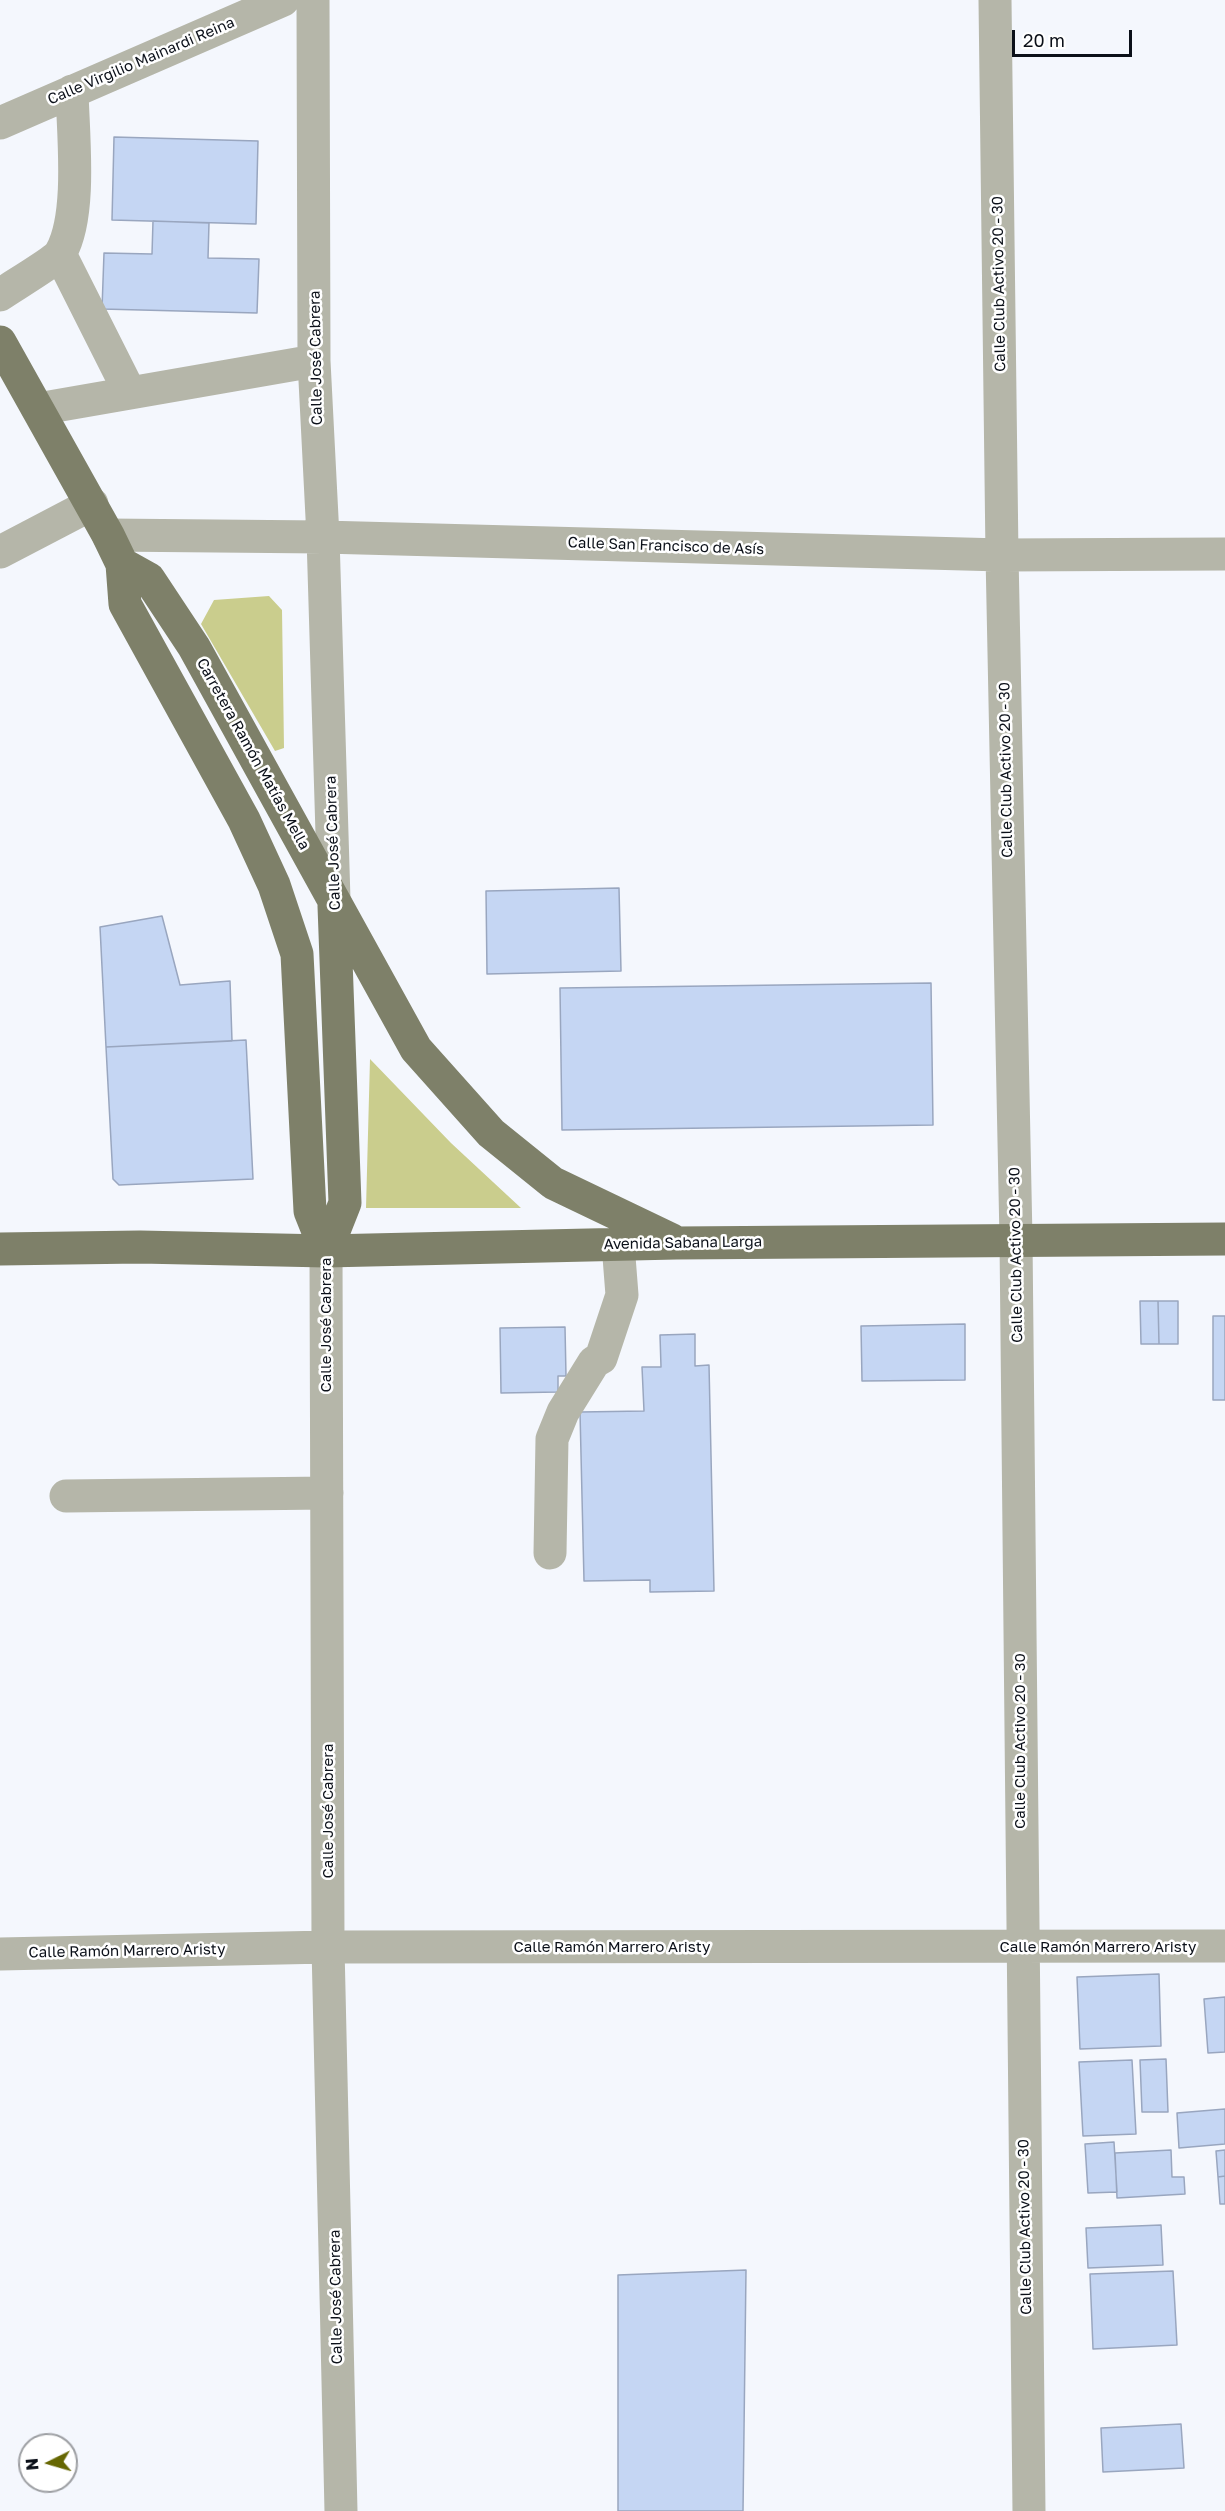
<!DOCTYPE html>
<html>
<head>
<meta charset="utf-8">
<style>
	body { margin:0 }
	#map { position:relative; width:1225px; height:2511px; overflow:hidden; background:#f4f7fd; font-family:"Golos Text",sans-serif }
	canvas { display:block }
	.north { position:absolute; left:18px; top:2433px; width:60px; height:60px; box-sizing:border-box; background:#fff; border:2px solid #9d9fa3; border-radius:50%; rotate:265deg; font-size:16px; font-weight:700; line-height:24px; text-align:center; color:#0b1019 }
	.north::after { content:''; display:block; margin:auto; width:21px; height:27px; background:#666702; clip-path:polygon(50% 0,100% 100%,50% 72%,0 100%) }
	.scale { position:absolute; left:1012px; top:30px; width:120px; height:27px; box-sizing:border-box; border:3px solid #0b1019; border-top:0; padding-left:8px; font-size:18px; line-height:21px; white-space:nowrap; color:#0b1019; -webkit-text-stroke:4px #fff; paint-order:stroke }
</style>
</head>
<body>
<div id="map">
<canvas width="1225" height="2511"></canvas>
<div class="north">N</div>
<div class="scale">20 m</div>
</div>
<script>
const ctx = document.querySelector('canvas').getContext('2d');
ctx.lineJoin = 'round';
function fillPath(path, color) {
  ctx.fillStyle = color;
  ctx.fill(path, 'evenodd');
}
function trace(path, color, width, dash) {
  ctx.strokeStyle = color;
  ctx.lineWidth = width;
  ctx.lineCap = dash ? 'butt' : 'round';
  ctx.setLineDash(dash || []);
  ctx.stroke(path);
}
function write(font, color, halo, rows, align = 'center') {
  ctx.font = font + ' "Golos Text",sans-serif';
  ctx.lineWidth = 5;
  ctx.setLineDash([]);
  ctx.textBaseline = 'middle';
  ctx.strokeStyle = halo;
  ctx.fillStyle = color;
  for (const [text, x, y, turn = 0] of rows) {
    ctx.save();
    ctx.translate(x, y);
    ctx.rotate((+turn || 0) * Math.PI / 180);
    ctx.textAlign = isNaN(turn) ? turn : align;
    if (halo) ctx.strokeText(text, 0, 0);
    ctx.fillText(text, 0, 0);
    ctx.restore();
  }
}
fillPath(new Path2D(`
	M269,596L282,610L284,748L275,751L201,624L214,600Z
	M370,1059L451,1143L521,1208H366Z`), '#cacd8d');
const building = new Path2D(`
	M114,137L258,141L256,224L112,220Z
	M153,221L209,223L208,258L259,259L257,313L102,309L104,253L152,254Z
	M619,888L621,971L487,974L486,891Z
	M162,916L180,985L230,981L232,1041L106,1047L100,927Z
	M931,983L933,1125L562,1130L560,988Z
	M246,1040L253,1179L119,1185L113,1179L106,1047Z
	M1140,1301H1158L1159,1344H1141Z
	M1158,1301H1178V1344H1159Z
	M1213,1316H1225V1400H1213Z
	M965,1324V1380L862,1381L861,1326Z
	M565,1327L566,1376H558V1392L501,1393L500,1328Z
	M695,1334V1366L709,1365L714,1591L650,1592V1580L584,1581L580,1412L644,1411L642,1367H661L660,1335Z
	M1159,1974L1161,2046L1080,2049L1077,1977Z
	M1225,1997V2052L1208,2053L1204,1999Z
	M1166,2059L1168,2112H1142L1140,2060Z
	M1132,2060L1136,2134L1083,2136L1079,2062Z
	M1225,2109V2144L1179,2148L1177,2113Z
	M1114,2142L1117,2192L1088,2193L1085,2144Z
	M1171,2150L1172,2177H1184L1185,2194L1117,2198L1115,2153Z
	M1225,2150V2176L1218,2177L1216,2151Z
	M1225,2176V2204H1220L1218,2177Z
	M1161,2225L1163,2265L1088,2268L1086,2228Z
	M746,2270L743,2511H618V2275Z
	M1173,2271L1177,2345L1093,2349L1090,2274Z
	M1181,2424L1184,2468L1103,2472L1101,2428Z`);
fillPath(building, '#c5d6f3');
trace(building, '#99a6bf', 1.5);
trace(new Path2D(`
	M313,0L314,361L323,537L334,900
	M995,0L1002,555L1016,1239L1029,2511
	M0,123L283,0
	M60,254L130,393
	M0,295C11,287 56,261 61,252C82,215 73,134 72,91
	M38,409L314,361
	M108,535L323,537L1002,555L1225,554
	M0,552L92,504
	M326,1251L328,1947L341,2511
	M66,1496L327,1493
	M550,1553L552,1439L563,1412L594,1362L601,1358L622,1295L618,1244
	M0,1954L328,1947L1225,1946`), '#b5b6a9', 33);
trace(new Path2D(`
	M0,342L108,535L122,564L125,604L244,820L274,885L297,954L310,1211L326,1251
	M122,564L149,579L194,647L416,1049L491,1133L553,1183L672,1240
	M0,1249L140,1247L326,1251L676,1243L1225,1239
	M326,1251L345,1203L334,906`), '#7e8069', 33);
write('15px', '#0b1019', '#fff', [
	["Calle Virgilio Mainardi Reina",141,61,-23],
	["Calle Club Activo 20 - 30",999,284,-91],
	["Calle José Cabrera",316,358,-91],
	["Calle San Francisco de Asís",666,546,2],
	["Carretera Ramón Matías Mella",253,754,61],
	["Calle Club Activo 20 - 30",1006,770,-91],
	["Calle José Cabrera",333,843,-92],
	["Avenida Sabana Larga",683,1243,-1],
	["Calle Club Activo 20 - 30",1016,1255,-91],
	["Calle José Cabrera",326,1325,-90],
	["Calle Club Activo 20 - 30",1020,1741,-90],
	["Calle José Cabrera",328,1811,-90],
	["Calle Ramón Marrero Aristy",612,1947],
	["Calle Ramón Marrero Aristy",1098,1947],
	["Calle Ramón Marrero Aristy",127,1951,-1],
	["Calle Club Activo 20 - 30",1025,2227,-91],
	["Calle José Cabrera",336,2297,-91]
]);
</script>
</body>
</html>
